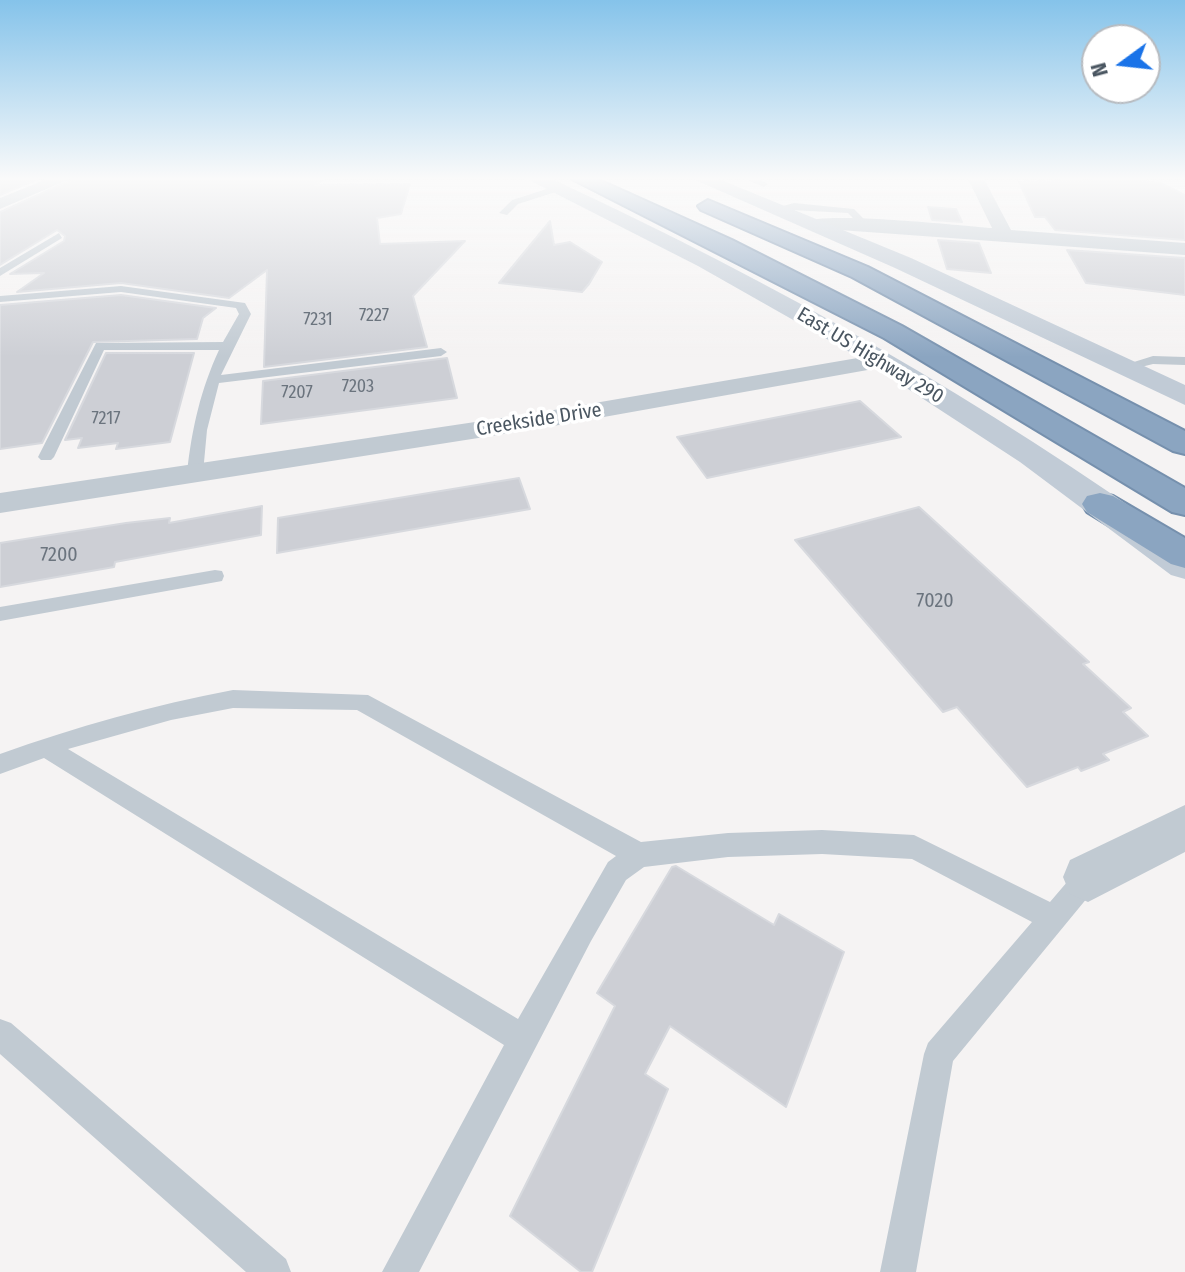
<!DOCTYPE html>
<html>
<head>
<meta charset="utf-8">
<style>
	body { margin:0 }
	#map { position:relative; width:1185px; height:1272px; overflow:hidden; background:#f5f3f3; font-family:"Fira Sans Condensed",sans-serif }
	canvas { display:block }
	.north { position:absolute; left:1081px; top:24px; width:80px; height:80px; box-sizing:border-box; background:#fff; border:2px solid #b7bbc0; border-radius:50%; rotate:255deg; font-size:22px; font-weight:700; line-height:32px; text-align:center; color:#4a5661 }
	.north::after { content:''; display:block; margin:auto; width:28px; height:36px; background:#1a73e8; clip-path:polygon(50% 0,100% 100%,50% 72%,0 100%) }
</style>
</head>
<body>
<div id="map">
<canvas width="1185" height="1272"></canvas>
<div class="north">N</div>
</div>
<script>
const ctx = document.querySelector('canvas').getContext('2d');
ctx.lineJoin = 'round';
function fillPath(path, color) {
  ctx.fillStyle = color;
  ctx.fill(path, 'evenodd');
}
function trace(path, color, width, dash) {
  ctx.strokeStyle = color;
  ctx.lineWidth = width;
  ctx.lineCap = dash ? 'butt' : 'round';
  ctx.setLineDash(dash || []);
  ctx.stroke(path);
}
function write(font, color, halo, rows, align = 'center') {
  ctx.font = font + ' "Fira Sans Condensed",sans-serif';
  ctx.lineWidth = 7;
  ctx.setLineDash([]);
  ctx.textBaseline = 'middle';
  ctx.strokeStyle = halo;
  ctx.fillStyle = color;
  for (const [text, x, y, turn = 0] of rows) {
    ctx.save();
    ctx.translate(x, y);
    ctx.rotate((+turn || 0) * Math.PI / 180);
    ctx.textAlign = isNaN(turn) ? turn : align;
    if (halo) ctx.strokeText(text, 0, 0);
    ctx.fillText(text, 0, 0);
    ctx.restore();
  }
}
const building = new Path2D(`
	M0,179H38L0,195Z
	M73,179H325L315,185L410,184L401,214L377,218L380,244L465,241L413,296L427,347L264,367L267,270L229,298L121,283L17,292L44,273L10,274L64,241L65,236L57,230L0,265V212Z
	M1135,179L1163,184L1185,195V240L1055,230L1045,217H1035L1019,182Z
	M928,207L956,209L962,222L932,220Z
	M550,221L554,245L570,242L602,262L589,284L582,292L499,283Z
	M938,240L979,243L991,273L947,269Z
	M1067,250L1185,258V295L1086,283Z
	M121,295L216,308L203,318L197,339L93,342L42,443L0,449V305Z
	M106,353H194L170,442L116,449L118,443L78,448L82,438L65,440Z
	M447,358L457,398L261,424L263,381Z
	M860,401L901,437L707,478L677,437Z
	M519,478L530,509L277,553L278,518Z
	M262,506L261,535L115,562L114,567L0,587V543L126,523L170,518L169,523Z
	M919,507L1089,662L1083,664L1131,708L1123,712L1148,736L1103,754L1109,760L1081,771L1078,767L1027,787L957,707L943,712L795,540Z
	M676,866L774,925L779,914L844,952L786,1107L670,1026L645,1074L668,1089L592,1272H581L510,1216L615,1006L597,993L672,867Z`);
fillPath(building, '#cdcfd5');
trace(building, '#d7d9de', 2);
const motorway = new Path2D(`
	M572,179H597L732,240L902,326L1185,488V515L1172,512L884,338Z
	M708,200L868,267L1185,431V454L1173,451L852,277L701,210L698,206Z
	M1100,493L1113,496L1185,538V568L1171,564L1087,512L1082,504L1087,496Z`);
trace(motorway, '#7690ad', 4);
fillPath(new Path2D(`
	M745,179H758L768,184L764,187Z
	M556,186L559,191L518,204L507,215L499,213L512,200Z
	M794,203L854,209L869,224L861,226L848,213L772,209Z
	M59,233L62,238L0,276V268Z
	M121,286L245,303L251,314L221,375L441,348L447,352L441,356L219,383L207,430L203,473L195,478L187,473C192,427 201,389 219,350H104L54,457L51,460H41L38,457L96,343L223,342L239,314L236,308L121,292L0,302V296Z
	M1153,356L1185,357V365L1153,364L1125,371L1118,367Z
	M215,570L222,571L224,576L222,581L0,621V607Z
	M233,690L368,695L641,842L728,833L822,830L914,835L1050,902L1079,868L1088,864L1097,868L1101,877L1097,886L953,1061L916,1272H880L924,1054L928,1043L1032,922L912,859L822,854L728,857L644,867L626,880L591,941L419,1272H382L504,1045L44,758L0,774V754C76,727 153,705 233,690ZM233,708L357,710L616,856L608,862L518,1019L68,749L171,720Z
	M0,1019L11,1023L286,1259L291,1272H246L0,1054Z`), '#c1cad2');
fillPath(new Path2D(`
	M47,179H70L0,209V198Z
	M968,179H984L1011,230L1185,243V255L812,228L803,223C817,210 964,226 992,228Z
	M881,354L890,356L893,361L890,366L542,428L0,513V493L542,412Z
	M1185,805V852L1088,902L1070,894L1063,877L1070,860Z`), '#c1cad2');
fillPath(new Path2D(`
	M527,179H552C775,282 985,402 1185,545V579L1171,575L1020,462L862,359L698,266Z
	M693,179H719L911,258L1185,385V405L895,268Z`), '#c1cbd6');
fillPath(motorway, '#8ba5c1');
const sky = ctx.createLinearGradient(0, 0, 0, 357);
sky.addColorStop(0, '#85c3ea');
sky.addColorStop(0.5, '#fafafa');
sky.addColorStop(1, '#fafafa00');
ctx.fillStyle = sky;
ctx.fillRect(0, 0, 1185, 357);
write('18px', '#6b747e', null, [
	["7227",374,316],
	["7231",318,320],
	["7203",358,387],
	["7207",297,393],
	["7217",106,419]
]);
write('20px', '#4a5661', '#fff', [
	["East US Highway 290",870,356,31],
	["Creekside Drive",539,420,-9]
]);
write('20px', '#6b747e', null, [
	["7200",59,555],
	["7020",935,601]
]);
</script>
</body>
</html>
